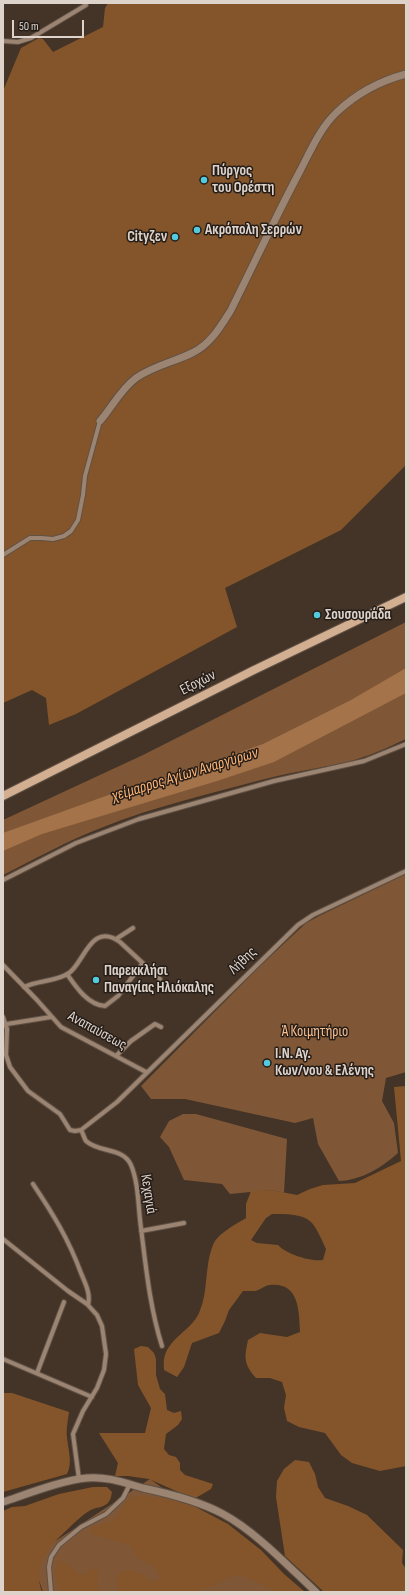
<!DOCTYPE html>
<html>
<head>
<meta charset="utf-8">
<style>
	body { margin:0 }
	#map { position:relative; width:409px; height:1595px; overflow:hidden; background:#443427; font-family:"Sofia Sans Condensed",sans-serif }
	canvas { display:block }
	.frame { position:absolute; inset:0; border:4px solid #ded3cb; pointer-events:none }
	.scale { position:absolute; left:12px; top:20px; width:72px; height:18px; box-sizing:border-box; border:2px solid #ded3cb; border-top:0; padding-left:5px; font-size:12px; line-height:14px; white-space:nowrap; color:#ded3cb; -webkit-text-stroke:3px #251d18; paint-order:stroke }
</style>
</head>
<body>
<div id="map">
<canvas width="409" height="1595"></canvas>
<div class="frame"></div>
<div class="scale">50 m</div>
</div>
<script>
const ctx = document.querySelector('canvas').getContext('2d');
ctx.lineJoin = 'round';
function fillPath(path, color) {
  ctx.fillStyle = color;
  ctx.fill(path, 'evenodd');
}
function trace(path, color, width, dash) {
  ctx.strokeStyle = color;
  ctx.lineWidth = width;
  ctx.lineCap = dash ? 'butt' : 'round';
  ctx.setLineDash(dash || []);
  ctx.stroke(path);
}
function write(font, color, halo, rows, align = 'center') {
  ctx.font = font + ' "Sofia Sans Condensed",sans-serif';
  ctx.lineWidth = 3;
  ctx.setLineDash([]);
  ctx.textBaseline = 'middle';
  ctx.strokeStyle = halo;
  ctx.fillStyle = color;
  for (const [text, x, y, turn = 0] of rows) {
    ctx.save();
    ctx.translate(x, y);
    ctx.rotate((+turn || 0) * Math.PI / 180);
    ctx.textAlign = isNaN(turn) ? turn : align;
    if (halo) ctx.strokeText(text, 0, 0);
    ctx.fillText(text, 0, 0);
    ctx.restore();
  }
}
fillPath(new Path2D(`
	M406,622V739C387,748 367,757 347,762C322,768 297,771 273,777C216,792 155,806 101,828C67,841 35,859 3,875V820L143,755Z
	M406,874V1072L386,1078L382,1101L394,1123L398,1153C381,1168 362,1180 339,1181L318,1144L313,1118L295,1123L185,1099H151L141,1086L259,967L306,923L319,916Z
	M183,1114H196L287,1139L284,1193L271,1190L230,1194L222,1184L184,1180L169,1147L160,1137L169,1121Z
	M150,1479L304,1592H43L31,1557Z`), '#7f5736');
fillPath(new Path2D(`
	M108,3H406V465L341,530L225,588L237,627L76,714L49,725L46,698L32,690L3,703V91L21,48L39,38L43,39L53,52L103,27L105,8Z
	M406,1086V1466L380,1471L352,1463L341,1455L325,1433L299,1427L287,1421L284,1408L286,1395L282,1382L270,1378H256C244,1364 244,1359 248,1340L260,1333L287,1337L300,1332C299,1310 299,1282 270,1285C265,1285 260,1290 255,1291C251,1291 247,1291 243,1291L229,1310L225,1321L219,1333L192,1343L184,1367L177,1377L164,1370C164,1366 163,1360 165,1355C171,1337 191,1330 199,1313C209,1291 204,1267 213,1245C217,1234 236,1224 246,1218V1204L251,1191L271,1190L297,1195L310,1189L323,1185L355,1183L401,1161L394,1087ZM272,1214C284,1214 303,1213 312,1223C318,1230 322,1241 326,1249L323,1260C311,1262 286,1254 278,1245L257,1243L251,1240L266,1218Z
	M141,1346L148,1347L154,1353L156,1359V1375L160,1389L165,1394L167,1410L174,1413L181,1411L182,1419L178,1425L166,1434L164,1449L169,1455L176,1457L180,1463V1470L185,1475L213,1484L211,1489L194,1499L149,1479L128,1476H115L118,1463L99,1433H145L151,1408L138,1385L134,1349Z
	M3,1393H12L69,1412C68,1420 66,1429 67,1437C68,1450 73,1462 67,1474L3,1492Z
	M295,1460L309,1462L315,1474L318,1487L325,1498L348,1506L367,1515L403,1550L402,1563L406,1569V1592H324L285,1556L276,1497L277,1481L284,1469Z
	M93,1487H107L112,1492C111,1497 111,1499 108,1503C103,1508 95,1507 89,1511C81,1516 74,1523 68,1529C49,1546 32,1564 42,1592H3V1511L12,1507L25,1506L59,1494Z
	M139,1496L160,1498L192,1505L228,1524L261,1550L284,1574L305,1592H277L251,1579L237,1575L231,1576L212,1586L194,1592H118L116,1576C129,1564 140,1574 152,1581L161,1579L155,1567L137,1557L130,1545L91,1534L92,1527C98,1525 106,1524 111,1521C125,1514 121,1497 139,1496Z
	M59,1561L66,1562L80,1575L87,1574L91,1569L97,1570C100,1577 97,1582 98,1590L101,1592H60C56,1581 52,1570 59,1561Z`), '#84552a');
fillPath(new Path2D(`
	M406,668V693L274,762L217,781L42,834L3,851V833L114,793L190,770L263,744L351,700Z`), '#a57349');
const minor = new Path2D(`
	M3,41L18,42L31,38L86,5
	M3,555L30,538H41L53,539L64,536L71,531L78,520L83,495L85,476L100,421
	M3,880L76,843L139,819L274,781L364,761L406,744
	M116,939L133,928
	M3,965L37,1000L61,1027L146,1072
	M67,974C76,987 88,1005 105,1006L118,996L142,964
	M24,987C38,980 56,982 69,973C84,963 91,921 120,942L160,979
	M3,1017L7,1029L6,1055L10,1067L28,1091L60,1114L70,1130L75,1131L81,1130L117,1102L298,925L313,915L406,871
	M7,1024L51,1017
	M116,1056L131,1041L155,1024L161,1027
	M81,1130C83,1133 84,1138 86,1141C99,1153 123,1147 131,1165C139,1184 138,1208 141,1228C146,1268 150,1308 162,1346
	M33,1184C53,1214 68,1238 81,1273C85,1283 91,1294 88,1305
	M141,1231L184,1223
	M3,1239L68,1291L87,1304L97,1315L102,1326L106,1354L104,1370L97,1388L83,1411L73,1434L79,1479
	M3,1359L92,1397
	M37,1373L64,1302
	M51,1592L49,1567L51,1557L59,1545L81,1527L106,1514L123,1498L130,1484`);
const tertiary = new Path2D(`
	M100,421C112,407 121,389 136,378C153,366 174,362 192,353C210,345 221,326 231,310C254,264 276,216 300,171C311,150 320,128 337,112C357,93 380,81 406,74
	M3,1502C27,1494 63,1480 87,1478C106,1476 125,1483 143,1488C171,1494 199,1501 223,1514C255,1531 289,1567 316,1592`);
const secondary = new Path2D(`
	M3,796L254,670L406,597`);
trace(minor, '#605145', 6);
trace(tertiary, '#605145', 9);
trace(secondary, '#605145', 10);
trace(minor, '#9b8472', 4);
trace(tertiary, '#9b8472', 7);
trace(secondary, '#d3af92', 8);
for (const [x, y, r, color] of [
	[204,180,4,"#54cade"],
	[197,230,4,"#54cade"],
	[175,237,4,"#54cade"],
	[317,615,4,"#54cade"],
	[96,980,4,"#54cade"],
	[267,1063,4,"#54cade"]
]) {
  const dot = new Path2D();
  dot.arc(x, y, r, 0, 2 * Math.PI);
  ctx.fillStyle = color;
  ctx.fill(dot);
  trace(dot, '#251d18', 1.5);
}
write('bold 15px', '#ded3cb', '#251d18', [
	["Πύργος",212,171],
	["του Ορέστη",212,188],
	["Ακρόπολη Σερρών",205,230],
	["Cityζεν",167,237,"right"],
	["Σουσουράδα",325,615],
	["Παρεκκλήσι",104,971],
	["Παναγίας Ηλιόκαλης",104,988],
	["Ι.Ν. Αγ.",275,1054],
	["Κων/νου & Ελένης",275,1071]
], 'left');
write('15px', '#ded3cb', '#251d18', [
	["Εξοχών",198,683,-27],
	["Λήθης",243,961,-44],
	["Αναπαύσεως",97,1031,29],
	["Κεχαγιά",148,1194,81]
]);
write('15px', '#fabf8f', '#251d18', [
	["Ά Κοιμητήριο",315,1032]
]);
write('italic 16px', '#fdb476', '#251d18', [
	["χείμαρρος Αγίων Αναργύρων",185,775,-17]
]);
</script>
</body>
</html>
